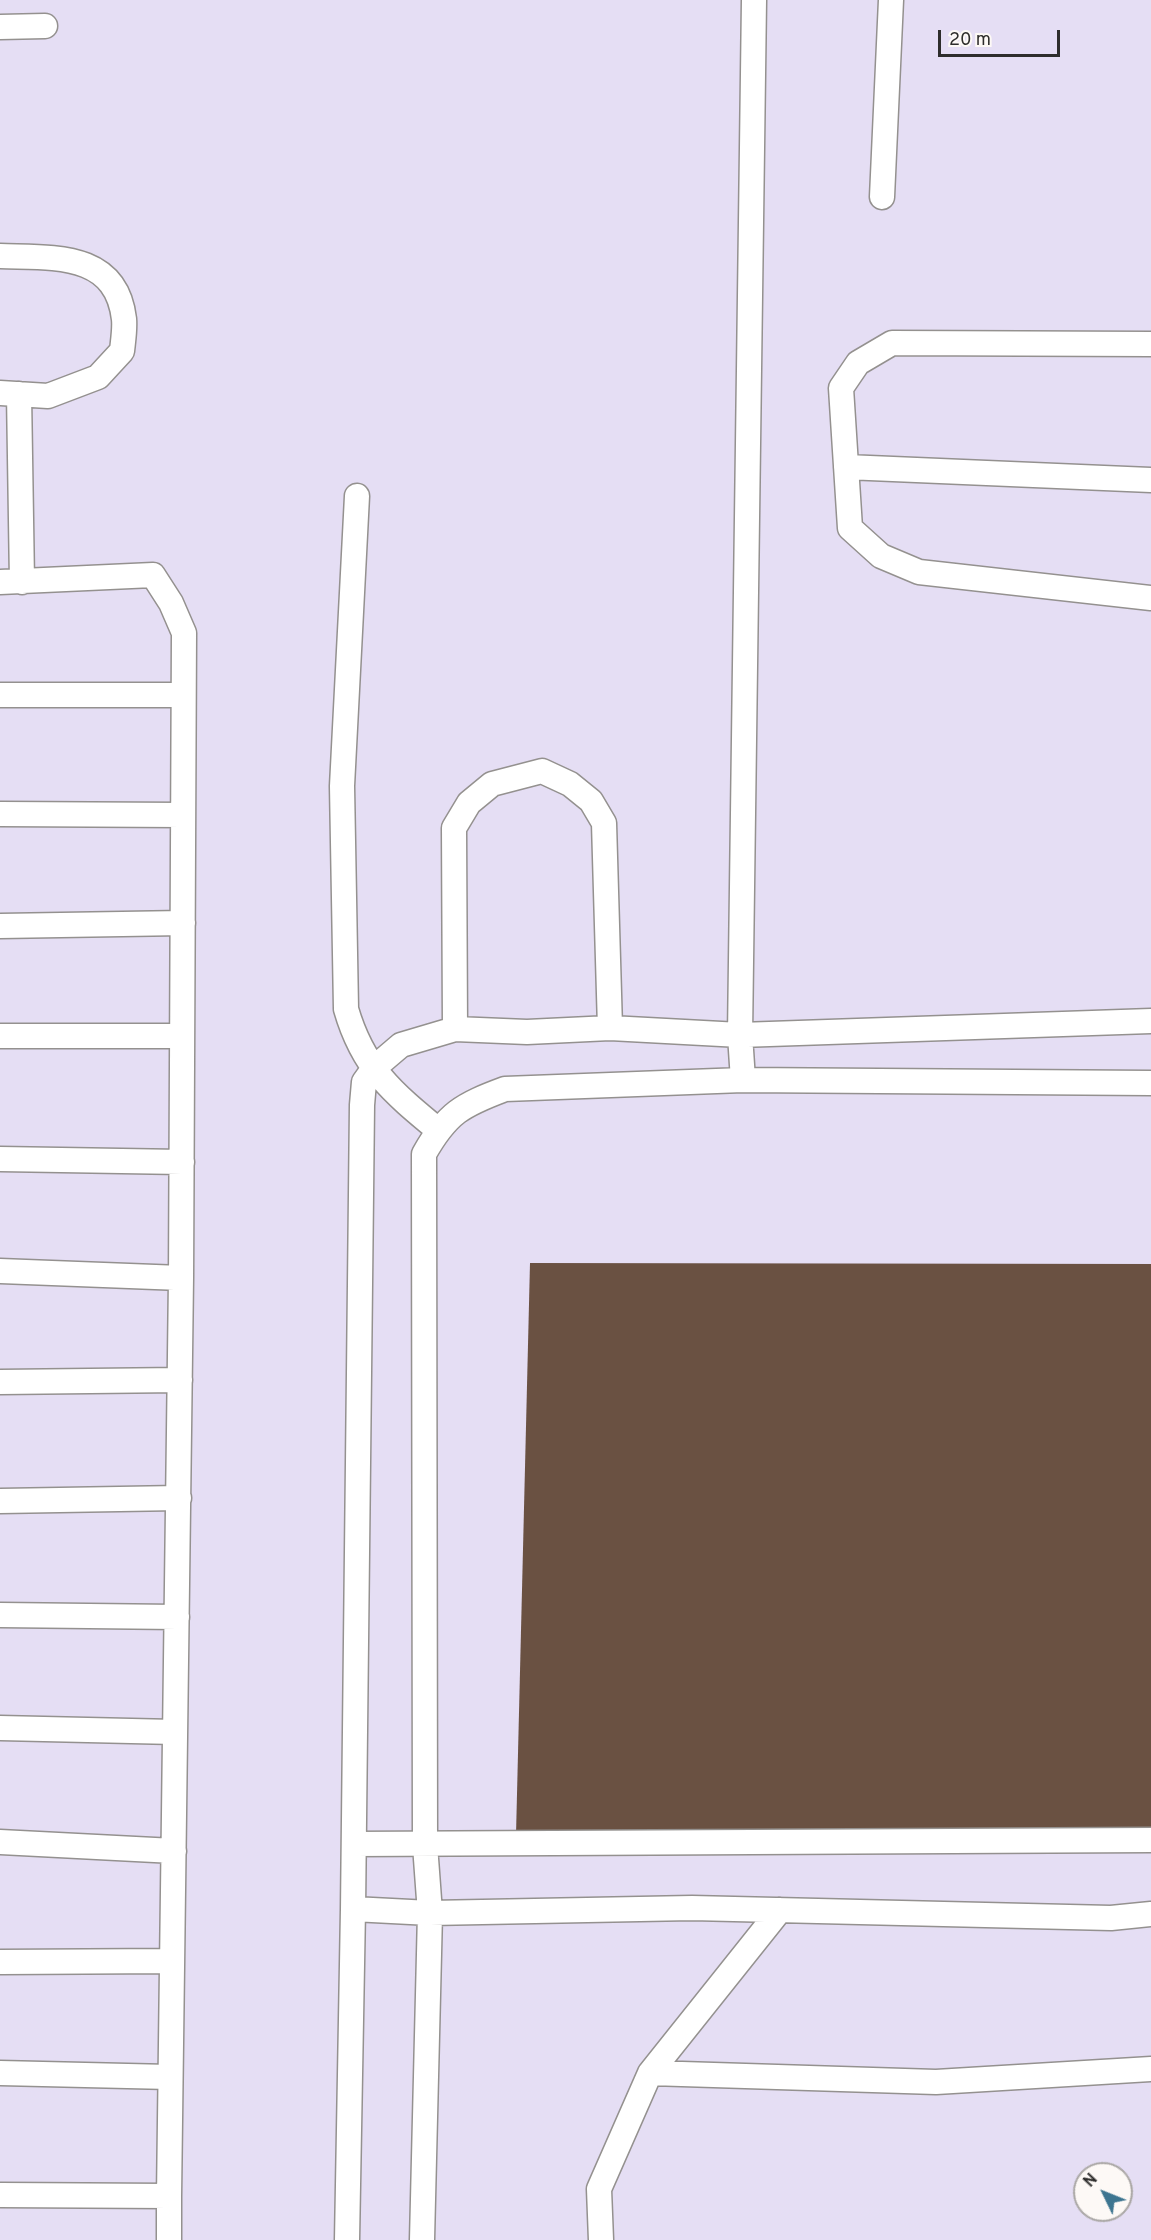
<!DOCTYPE html>
<html>
<head>
<meta charset="utf-8">
<style>
	body { margin:0 }
	#map { position:relative; width:1151px; height:2240px; overflow:hidden; background:#efebe9; font-family:Overpass,sans-serif }
	canvas { display:block }
	.north { position:absolute; left:1073px; top:2162px; width:60px; height:60px; box-sizing:border-box; background:#fdf9f6; border:2px solid #aaa7a5; border-radius:50%; rotate:313deg; font-size:16px; font-weight:700; line-height:24px; text-align:center; color:#2e2d2c }
	.north::after { content:''; display:block; margin:auto; width:21px; height:27px; background:#3d7590; clip-path:polygon(50% 0,100% 100%,50% 72%,0 100%) }
	.scale { position:absolute; left:938px; top:30px; width:122px; height:27px; box-sizing:border-box; border:3px solid #2e2d2c; border-top:0; padding-left:8px; font-size:18px; line-height:21px; white-space:nowrap; color:#2e2d2c; -webkit-text-stroke:4px #fdf9f6; paint-order:stroke }
</style>
</head>
<body>
<div id="map">
<canvas width="1151" height="2240"></canvas>
<div class="north">N</div>
<div class="scale">20 m</div>
</div>
<script>
const ctx = document.querySelector('canvas').getContext('2d');
ctx.lineJoin = 'round';
function fillPath(path, color) {
  ctx.fillStyle = color;
  ctx.fill(path, 'evenodd');
}
function trace(path, color, width, dash) {
  ctx.strokeStyle = color;
  ctx.lineWidth = width;
  ctx.lineCap = dash ? 'butt' : 'round';
  ctx.setLineDash(dash || []);
  ctx.stroke(path);
}
fillPath(new Path2D(`
	M0,0H1151V2240H0ZM1085,2174H1121V2210H1085Z`), '#e5def4');
fillPath(new Path2D(`
	M530,1263L1151,1264V1831L516,1835Z`), '#6a5142');
const service = new Path2D(`
	M0,27L45,26
	M882,197L891,0
	M0,256C52,258 116,251 124,319C125,329 123,341 122,351L98,377L48,396L0,393
	M1151,344L892,343L858,363L841,388L850,528L881,556L919,572L1151,598
	M19,394L22,582
	M846,467L1151,480
	M357,496L342,786L346,1009C363,1068 392,1092 438,1130
	M0,582L153,575L171,603L184,633L181,1278L169,2196L0,2195
	M0,695H183
	M0,814L183,815
	M0,926L183,923
	M1151,1021L740,1035L610,1028L527,1032L455,1029L401,1045L374,1068L364,1082L362,1105L353,1909L430,1913L692,1908L1111,1918L1151,1914
	M455,1029L454,828L469,803L492,784L542,771L570,784L591,801L604,823L610,1028
	M0,1036H182
	M743,1080L740,1035L754,0
	M0,1159L182,1162
	M0,1271L181,1278
	M0,1382L180,1380
	M0,1501L179,1498
	M0,1615L177,1617
	M0,1728L175,1732
	M0,1842L174,1851
	M354,1844L1151,1840
	M0,1962L172,1961
	M0,2073L170,2077
	M650,2073L936,2082L1151,2069
	M169,2240V2196
	M347,2240L353,1909
	M422,2240L430,1913L425,1845L424,1154C447,1113 462,1105 505,1089L743,1080L1151,1083
	M601,2240L599,2189L650,2073L780,1910`);
trace(service, '#94918f', 27);
trace(service, '#fff', 24);
</script>
</body>
</html>
